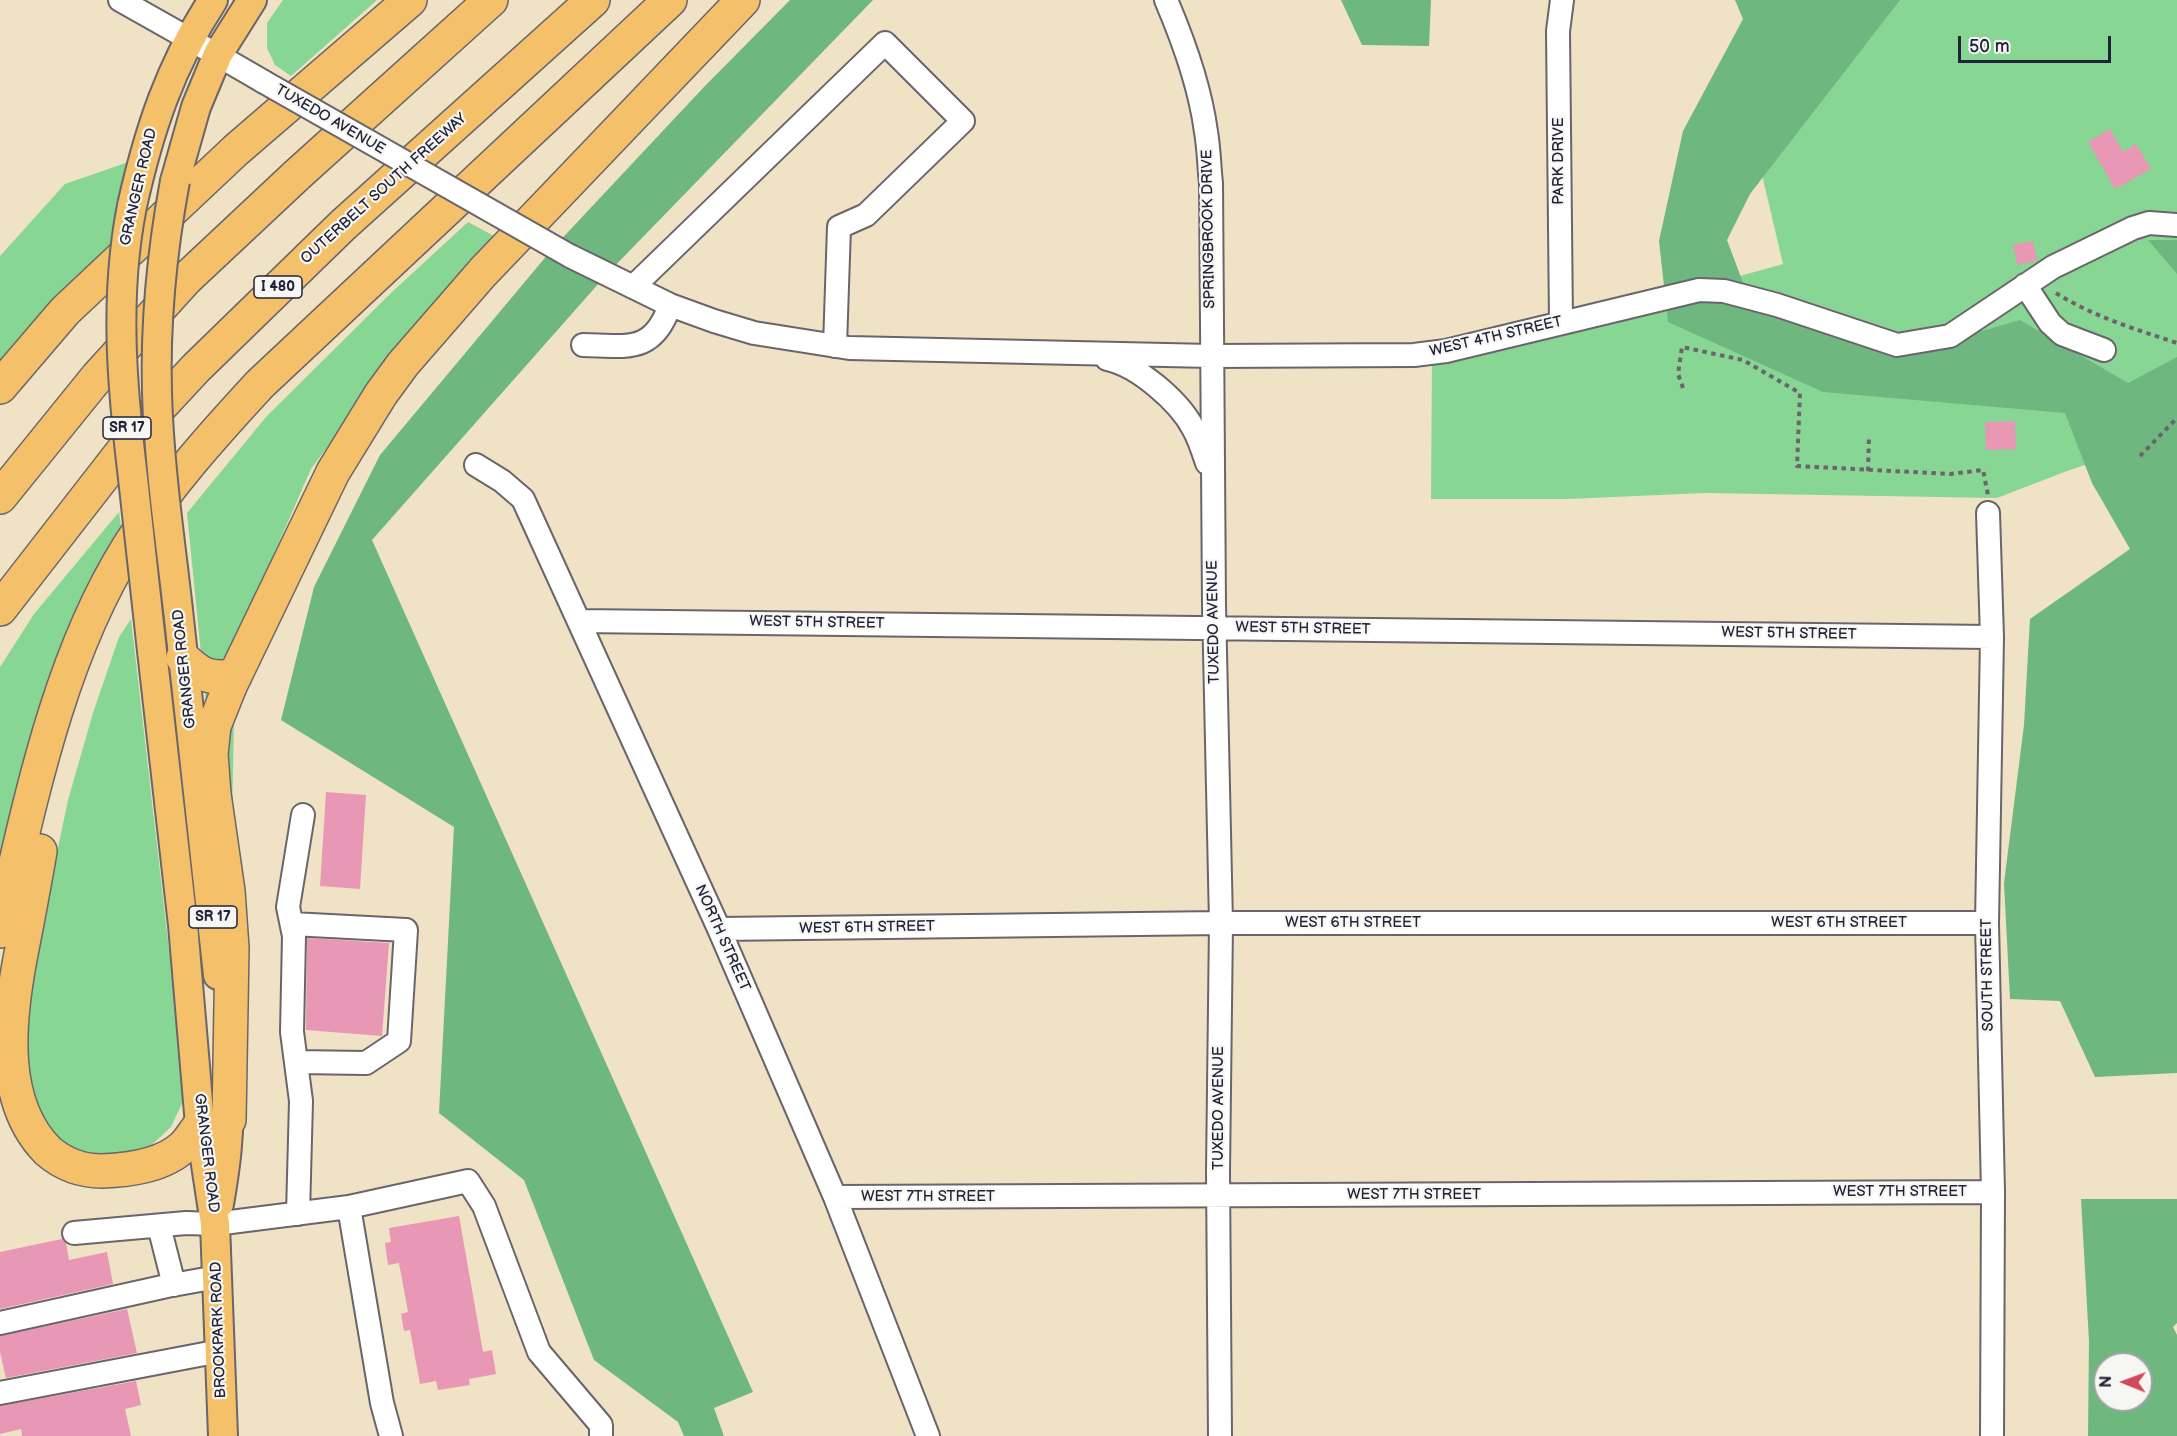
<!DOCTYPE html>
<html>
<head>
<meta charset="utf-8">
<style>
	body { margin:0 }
	#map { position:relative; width:2177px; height:1436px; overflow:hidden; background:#f0e2c5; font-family:"Balsamiq Sans",sans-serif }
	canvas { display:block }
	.north { position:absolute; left:2093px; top:1352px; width:60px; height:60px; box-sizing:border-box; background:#f6f6f2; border:2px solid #a1a1a9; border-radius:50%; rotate:271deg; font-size:16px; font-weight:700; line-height:24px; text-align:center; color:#22223b }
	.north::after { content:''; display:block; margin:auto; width:21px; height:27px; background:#d1495b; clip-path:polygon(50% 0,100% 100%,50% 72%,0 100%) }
	.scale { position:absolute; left:1958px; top:36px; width:153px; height:27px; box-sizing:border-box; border:3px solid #22223b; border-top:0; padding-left:8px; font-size:18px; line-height:21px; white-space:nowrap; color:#22223b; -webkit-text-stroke:4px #f6f6f2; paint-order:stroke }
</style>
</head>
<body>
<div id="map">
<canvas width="2177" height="1436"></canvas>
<div class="north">N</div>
<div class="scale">50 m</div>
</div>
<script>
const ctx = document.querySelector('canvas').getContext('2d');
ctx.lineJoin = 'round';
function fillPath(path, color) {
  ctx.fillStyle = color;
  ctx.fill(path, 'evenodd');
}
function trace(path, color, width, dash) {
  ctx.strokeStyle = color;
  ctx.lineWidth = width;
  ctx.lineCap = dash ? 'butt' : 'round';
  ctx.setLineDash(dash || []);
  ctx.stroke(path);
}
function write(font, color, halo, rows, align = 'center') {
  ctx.font = font + ' "Balsamiq Sans",sans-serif';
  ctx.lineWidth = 4.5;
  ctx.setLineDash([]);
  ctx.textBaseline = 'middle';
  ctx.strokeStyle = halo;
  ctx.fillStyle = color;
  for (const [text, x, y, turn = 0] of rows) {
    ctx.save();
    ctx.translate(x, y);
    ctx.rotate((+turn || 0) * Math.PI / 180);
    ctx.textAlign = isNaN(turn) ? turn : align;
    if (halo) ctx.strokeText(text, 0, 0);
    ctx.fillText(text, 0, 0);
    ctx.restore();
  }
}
fillPath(new Path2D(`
	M283,0H377L291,76L275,65L267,48V23Z
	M1875,0H2177V434L2067,471L1997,498L1705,493L1568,499H1431L1432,362L1783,264L1751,128Z
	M143,157L126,234L0,387V256L65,184Z
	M468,222L496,237L435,301L311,469L268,567L253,628L234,722L231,865H222L187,513L266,417L392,292Z
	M119,512L123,541L0,865V667L34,614Z
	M131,619L183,1072L184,1099L171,1127L145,1151L99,1158L74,1151L43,1129L18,1059L38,944L68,800L93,713L119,637Z`), '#88d694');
fillPath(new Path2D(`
	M790,0H873L607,274L372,540L753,1392L714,1408L724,1436H684L678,1422L594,1360L524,1180L439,1113L454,827L281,720L314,587L380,455L554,247L703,88Z
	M1341,0H1431L1429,46L1362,45Z
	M1735,0H1900L1750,194L1727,240L1751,304L1927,347L2020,320L2128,383L2177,357V1073L2095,1077L2060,1001L2010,999L2004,883L2024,725L2030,619L2130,549L2092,483L2065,413L1823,392L1668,322L1659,241L1683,131L1743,19Z
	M2148,240H2177V274Z
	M2081,1199H2177V1323L2173,1327L2177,1335V1436H2088L2089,1341ZM2105,1364H2141V1400H2105Z`), '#6eb77e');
fillPath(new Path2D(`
	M2110,129L2123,152L2136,144L2151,169L2115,189L2088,142Z
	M2033,241L2037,261L2017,265L2013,245Z
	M2015,421L2016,449L1986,450L1985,422Z
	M326,792L366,795L360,889L320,886Z
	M307,938L389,943L382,1036L306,1030Z
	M459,1216L483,1352L492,1350L496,1374L469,1379L470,1385L438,1390L436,1381L420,1384L410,1330L404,1331L401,1314L408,1312L399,1263L388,1265L385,1243L391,1242L389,1228Z
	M62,1239L66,1243L69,1260L107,1252L113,1284L0,1309V1252Z
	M127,1309L137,1353L6,1378L0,1352V1336Z
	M136,1381L141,1405L125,1409L131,1436H22L21,1429L0,1434V1406Z`), '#e897b5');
const minor = new Path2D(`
	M120,0C168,27 216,54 264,82
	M1166,0C1184,42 1200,86 1206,132C1209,149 1209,166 1211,183L1214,606L1221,923L1218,1172L1220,1436
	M570,256L670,305L714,321L754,333L849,348L1211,356L1414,355L1446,351L1699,290L1724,291L1777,305L1897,345L1950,336L2053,267L2133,228L2149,223L2177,225
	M2025,285L2050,323L2062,334L2104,350
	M633,287L885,43L963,121L866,215L839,227L835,346
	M1561,322L1558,31L1562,0
	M583,345C628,346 653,354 670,305
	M1107,359C1137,365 1179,401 1193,428C1199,438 1203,451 1207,463
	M476,465L502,481L523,499L719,929L835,1197L928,1436
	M1988,513L1992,637L1987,923L1993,1192L1992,1436
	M579,621L1992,637
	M292,924L406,930L399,1041L366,1063L296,1062
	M719,929L1221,923H1987
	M835,1197L1993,1192
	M349,1207L468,1181L484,1206L539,1352L601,1425V1436
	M298,1214L301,1101L292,1032L294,936L288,907L303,815
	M159,1226L174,1285
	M74,1233L186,1223L215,1224L349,1207L382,1403L391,1436
	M0,1323L167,1286L217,1277
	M0,1393L220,1351`);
const major = new Path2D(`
	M175,181L196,107L218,54L252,0
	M132,206C149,130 170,66 213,0
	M178,610L218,975
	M152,651L183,925L200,1125L215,1224L223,1436
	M219,1204C225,1169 230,1135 228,1098`);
const highway = new Path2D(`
	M0,387L65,311L236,150L410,0
	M0,497L98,376L187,278L298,174L491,0
	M0,609L143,425L196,368L343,225L593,0
	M183,658C202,676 209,679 235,676
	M40,851C34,887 27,923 20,959C8,1023 0,1103 48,1151C63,1164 81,1171 102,1171C129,1170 163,1166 184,1146C190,1140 195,1131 200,1125
	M0,931C30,803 58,659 129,546C166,487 213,435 260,384L670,0
	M229,1120L232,948L228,891L214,794L211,754L214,726L230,686L333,472L381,394L403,364L483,272L743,0`);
trace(minor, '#6a656b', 26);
trace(major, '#6a656b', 32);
trace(highway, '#6a656b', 36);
trace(new Path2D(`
	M2056,293C2094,317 2135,329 2177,343
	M1683,388L1678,374L1682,347L1743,360L1800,393L1797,466L1950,474L1983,470L1988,495
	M2140,456L2177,418
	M1868,471L1869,437`), '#6a656b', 4, [4.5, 4.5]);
trace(minor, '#fff', 22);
trace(major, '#f4c16a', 28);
trace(highway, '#f4c16a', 33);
const minorBridge = new Path2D(`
	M264,82L570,256`);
const majorBridge = new Path2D(`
	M175,181C162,251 155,322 157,393C159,466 170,539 178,610
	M132,206C114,297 122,387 133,478C139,536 146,593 152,651`);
trace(minorBridge, '#6a656b', 26, []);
trace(majorBridge, '#6a656b', 32, []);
trace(minorBridge, '#fff', 22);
trace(majorBridge, '#f4c16a', 28);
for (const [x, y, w] of [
	[278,287,48],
	[127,428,48],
	[213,917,48]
]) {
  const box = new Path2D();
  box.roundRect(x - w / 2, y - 11, w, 22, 4.5);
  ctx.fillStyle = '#f6f6f2';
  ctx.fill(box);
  trace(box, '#22223b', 1.5);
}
write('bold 14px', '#22223b', null, [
	["I 480",278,287],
	["SR 17",127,428],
	["SR 17",213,917]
]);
write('15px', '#22223b', '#f6f6f2', [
	["TUXEDO AVENUE",330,120,30],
	["PARK DRIVE",1559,161,-90],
	["GRANGER ROAD",139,187,-77],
	["OUTERBELT SOUTH FREEWAY",384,189,-42],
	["SPRINGBROOK DRIVE",1209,229,-91],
	["WEST 4TH STREET",1496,337,-13],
	["TUXEDO AVENUE",1214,622,-91],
	["WEST 5TH STREET",817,623,1],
	["WEST 5TH STREET",1303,629,1],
	["WEST 5TH STREET",1789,634,1],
	["GRANGER ROAD",185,669,-96],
	["WEST 6TH STREET",1353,923],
	["WEST 6TH STREET",1839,923],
	["WEST 6TH STREET",867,928,-1],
	["NORTH STREET",722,938,66],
	["SOUTH STREET",1988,975,-91],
	["TUXEDO AVENUE",1219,1108,-90],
	["GRANGER ROAD",206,1153,83],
	["WEST 7TH STREET",1900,1192],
	["WEST 7TH STREET",1414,1195],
	["WEST 7TH STREET",928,1197],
	["BROOKPARK ROAD",219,1330,-92]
]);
</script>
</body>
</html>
